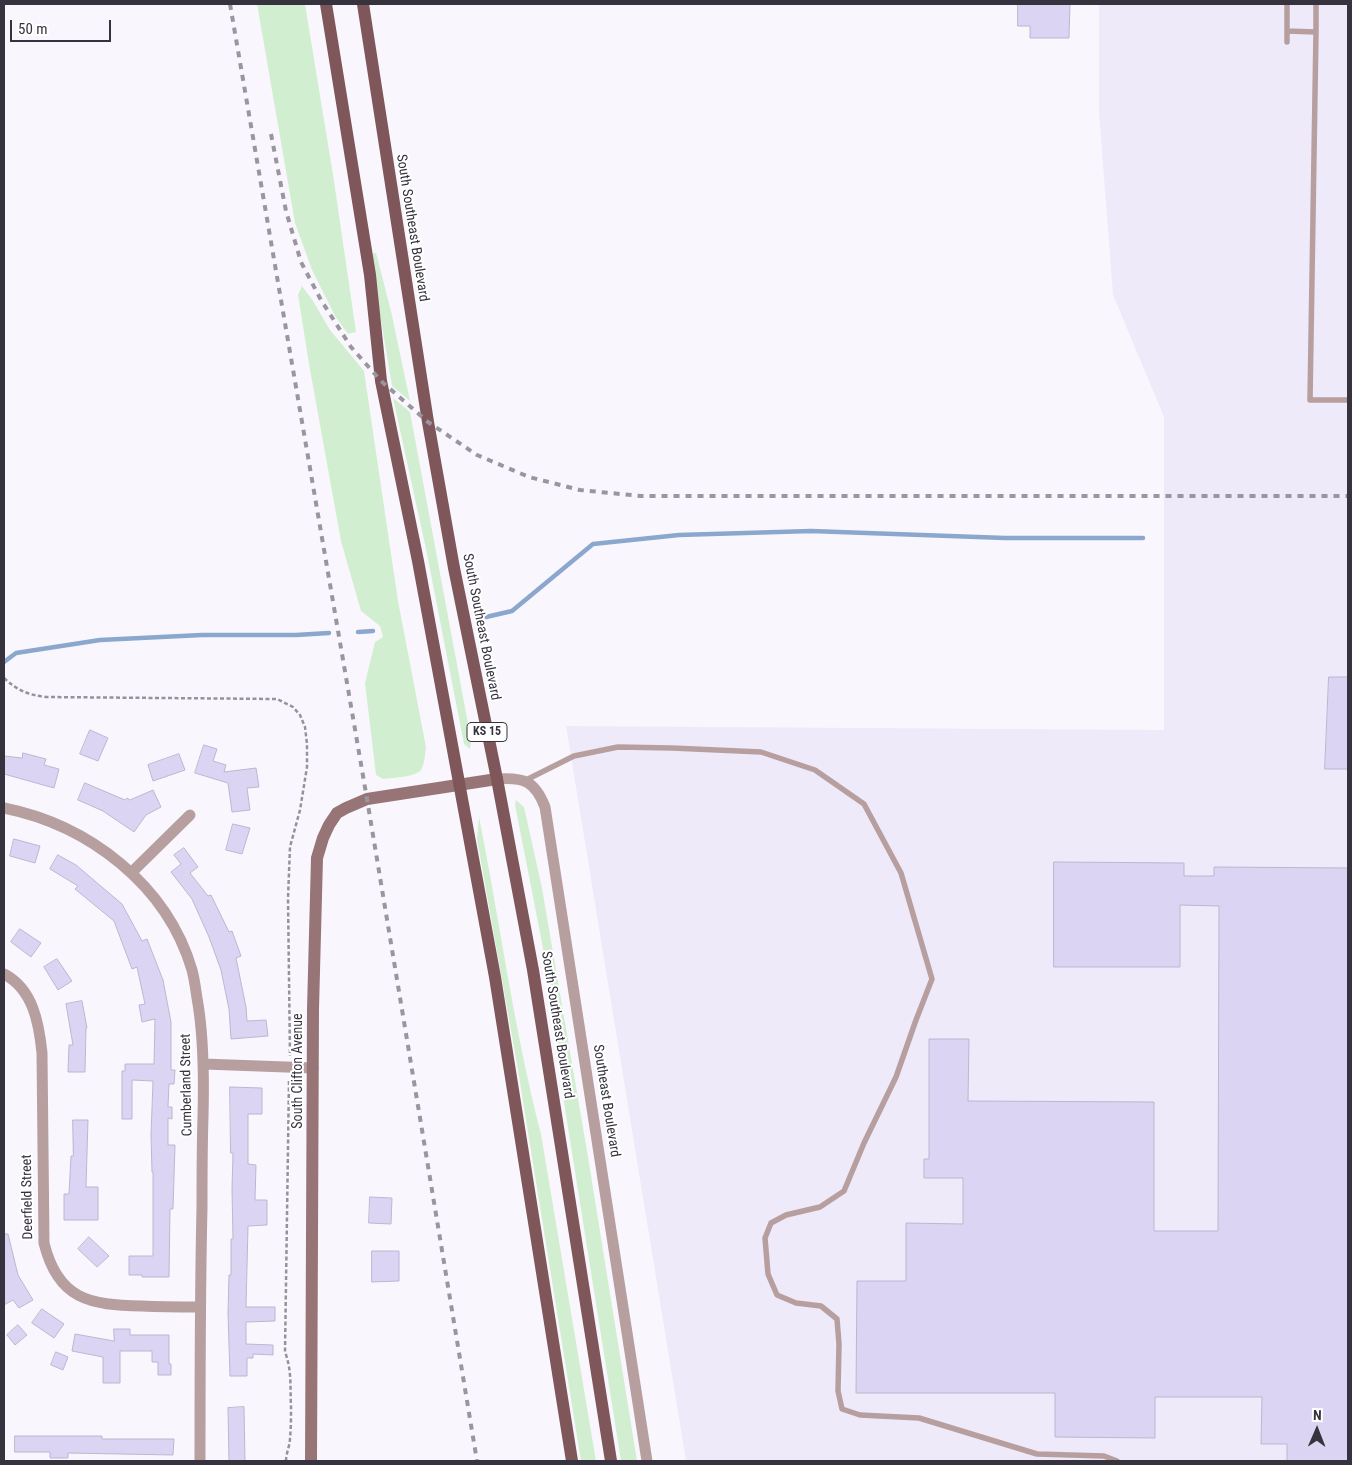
<!DOCTYPE html>
<html>
<head>
<meta charset="utf-8">
<style>
	body { margin:0 }
	#map { position:relative; width:1352px; height:1465px; overflow:hidden; background:#f9f7fd; font-family:"Roboto Condensed",sans-serif }
	canvas { display:block }
	.frame { position:absolute; inset:0; border:5px solid #36333e; pointer-events:none }
	.north { position:absolute; left:1292px; top:1405px; width:50px; height:50px; -webkit-text-stroke:4px #fff; paint-order:stroke; rotate:1deg; font-size:14px; font-weight:700; line-height:20px; text-align:center; color:#36333e }
	.north::after { content:''; display:block; margin:auto; width:18px; height:22px; background:#36333e; clip-path:polygon(50% 0,100% 100%,50% 72%,0 100%) }
	.scale { position:absolute; left:10px; top:20px; width:101px; height:22px; box-sizing:border-box; border:2px solid #36333e; border-top:0; padding-left:6px; font-size:15px; line-height:18px; white-space:nowrap; color:#36333e; -webkit-text-stroke:4px #fff; paint-order:stroke }
</style>
</head>
<body>
<div id="map">
<canvas width="1352" height="1465"></canvas>
<div class="frame"></div>
<div class="north">N</div>
<div class="scale">50 m</div>
</div>
<script>
const ctx = document.querySelector('canvas').getContext('2d');
ctx.lineJoin = 'round';
function fillPath(path, color) {
  ctx.fillStyle = color;
  ctx.fill(path, 'evenodd');
}
function trace(path, color, width, dash) {
  ctx.strokeStyle = color;
  ctx.lineWidth = width;
  ctx.lineCap = dash ? 'butt' : 'round';
  ctx.setLineDash(dash || []);
  ctx.stroke(path);
}
function write(font, color, halo, rows, align = 'center') {
  ctx.font = font + ' "Roboto Condensed",sans-serif';
  ctx.lineWidth = 4;
  ctx.setLineDash([]);
  ctx.textBaseline = 'middle';
  ctx.strokeStyle = halo;
  ctx.fillStyle = color;
  for (const [text, x, y, turn = 0] of rows) {
    ctx.save();
    ctx.translate(x, y);
    ctx.rotate((+turn || 0) * Math.PI / 180);
    ctx.textAlign = isNaN(turn) ? turn : align;
    if (halo) ctx.strokeText(text, 0, 0);
    ctx.fillText(text, 0, 0);
    ctx.restore();
  }
}
fillPath(new Path2D(`
	M1099,4H1348V1461H686L566,726L1164,730V417L1113,295L1099,113Z`), '#eeeaf9');
fillPath(new Path2D(`
	M257,4H305L334,181L356,332L348,334L335,316L312,270L295,223Z
	M376,253L391,311L410,401L392,386L370,254Z
	M302,286L313,301L330,330L364,371L398,601L426,747C425,754 425,763 421,770C416,777 391,778 383,779L376,775L365,683L375,642L383,637L380,626L361,611L341,541L309,364L298,295Z
	M393,398L410,412L469,729L471,740L470,749L464,744L426,549Z
	M516,800L524,807L542,888L588,1157L637,1461H621L563,1096L558,1055L554,1005L535,907L515,805Z
	M479,817C500,922 514,1030 541,1134L596,1461H581L517,1064L477,839Z`), '#d2eed0');
trace(new Path2D(`
	M486,617L512,611L593,544L679,535L811,531L1005,538H1143
	M358,632L373,631
	M4,662L16,653L100,640L202,635H296L329,633`), '#8ba7cd', 4.5);
const building = new Path2D(`
	M1018,4H1070L1069,38H1030V26H1018Z
	M1329,677H1348V769H1325Z
	M90,730L108,738L98,761L80,754Z
	M204,745L217,749L213,761L226,765L224,772L256,768L259,787L247,788L250,810L232,812L228,783L195,773Z
	M23,753L46,759L44,765L59,769L54,788L4,774V756L22,758Z
	M179,754L185,770L153,781L148,765Z
	M85,783L125,800L127,798L130,800L153,790L161,807L146,815L134,832L103,811L78,800Z
	M233,824L250,828L242,854L226,850Z
	M14,839L40,846L35,863L10,856Z
	M184,848L198,867L190,873L208,896L211,895L229,932L232,931L241,956L236,958L246,1007L247,1021L266,1020L268,1036L231,1039L229,1009L221,970L209,937L192,899L171,872L181,864L174,855Z
	M58,855L76,865L122,904L142,941L147,939L163,980L171,1022V1070H175L174,1084H169L168,1107H172V1119L168,1118V1145H175L173,1209H170L169,1277H142V1275H129V1256H153V1172H152L151,1135L153,1081L132,1080V1119H122V1071H125V1064H154L155,1019L142,1022L139,1005L145,1004L137,967L132,969L114,921L75,889L78,886L50,869Z
	M1054,862L1184,863V876H1214V867L1348,868V1461H1287V1444H1261L1262,1397H1155V1438L1055,1437V1393H856L857,1281H906V1223L963,1224V1178H924V1159H929V1039H969L968,1101L1154,1102V1231H1218L1219,906L1180,905V967H1054Z
	M20,929L41,943L31,957L11,942Z
	M57,959L72,981L58,990L44,967Z
	M82,1001L87,1028H86L85,1072H68L69,1045H73L66,1004Z
	M230,1087L262,1088V1114H248V1164L256,1165L255,1200H267V1225L248,1226L246,1307H275V1321L246,1322V1344L273,1345V1355L253,1354V1358H247V1376H230L228,1313L229,1275H231V1239H233L232,1189L233,1153H231Z
	M73,1120H88L86,1187H98V1220H64V1194H69L71,1156H73Z
	M370,1197L392,1198L391,1224L369,1223Z
	M4,1234H8L18,1275L33,1300L19,1308L13,1300L4,1305Z
	M89,1237L109,1256L97,1267L78,1249Z
	M372,1251H399V1281L372,1282Z
	M42,1309L64,1324L54,1338L32,1323Z
	M18,1325L27,1335L15,1345L7,1335Z
	M114,1329H130V1335H169V1364H171V1375H158V1362H152V1351H120V1383H103V1357L72,1351L75,1334L114,1341Z
	M56,1352L68,1357L63,1370L51,1365Z
	M244,1407L245,1461H229L228,1408Z
	M15,1436H102V1439H174L173,1455L68,1453V1458H50V1452H15Z`);
fillPath(building, '#dbd4f2');
trace(building, '#bdb6d2', 1);
trace(new Path2D(`
	M4,678C17,690 28,695 46,697L277,699L293,707L300,715L305,727L307,744V767L300,810L290,847L288,898L290,1056
	M286,1461C286,1453 290,1446 290,1438C291,1428 291,1417 291,1407C290,1388 292,1370 285,1352L289,1079`), '#95929b', 2.5, [4, 2.5]);
trace(new Path2D(`
	M1287,31L1316,32L1310,400H1348
	M1316,32V4
	M1287,42V4
	M524,781L574,756L618,747L672,748L761,752L815,770L864,804L901,873L932,979L916,1020L896,1077L864,1143L844,1191L820,1207L786,1215L771,1223L765,1238L768,1274L777,1295L796,1303L821,1306L837,1319L839,1344L838,1391L842,1409L860,1415L919,1418L1037,1454L1104,1456L1117,1461`), '#b79fa0', 5.5);
trace(new Path2D(`
	M497,779C524,777 535,781 545,807L647,1461
	M4,808C89,825 167,885 192,970C195,981 196,993 198,1004C204,1041 204,1079 203,1117C202,1147 202,1177 202,1208C200,1292 200,1377 200,1461
	M131,873L190,815
	M4,974C33,989 39,1023 42,1053L44,1243C58,1300 90,1305 142,1306C162,1307 181,1307 200,1307
	M204,1064L313,1068`), '#b79fa0', 11);
trace(new Path2D(`
	M311,1461L313,1009L317,858L323,838L329,825L337,813L346,808L367,799L497,779`), '#977576', 12);
trace(new Path2D(`
	M326,4L370,275L381,381L418,561L495,977L572,1461
	M363,4L428,422L454,568L497,779L533,970L611,1461`), '#7f5659', 12);
trace(new Path2D(`
	M230,4L367,799L477,1461
	M271,134L286,211L301,262L321,300L351,347L381,381L428,422L477,455L529,477L580,490L641,496H1348`), '#99969f', 4, [6, 6]);
for (const [x, y, w] of [
	[487,732,40]
]) {
  const box = new Path2D();
  box.roundRect(x - w / 2, y - 9.5, w, 19, 4);
  ctx.fillStyle = '#fff';
  ctx.fill(box);
  trace(box, '#36333e', 1);
}
write('bold 12px', '#36333e', null, [
	["KS 15",487,732]
]);
write('14px', '#36333e', '#fff', [
	["South Southeast Boulevard",412,228,81],
	["South Southeast Boulevard",481,627,79],
	["South Southeast Boulevard",557,1025,81],
	["South Clifton Avenue",298,1071,-90],
	["Cumberland Street",187,1085,-91],
	["Southeast Boulevard",606,1101,81],
	["Deerfield Street",28,1197,-91]
]);
</script>
</body>
</html>
